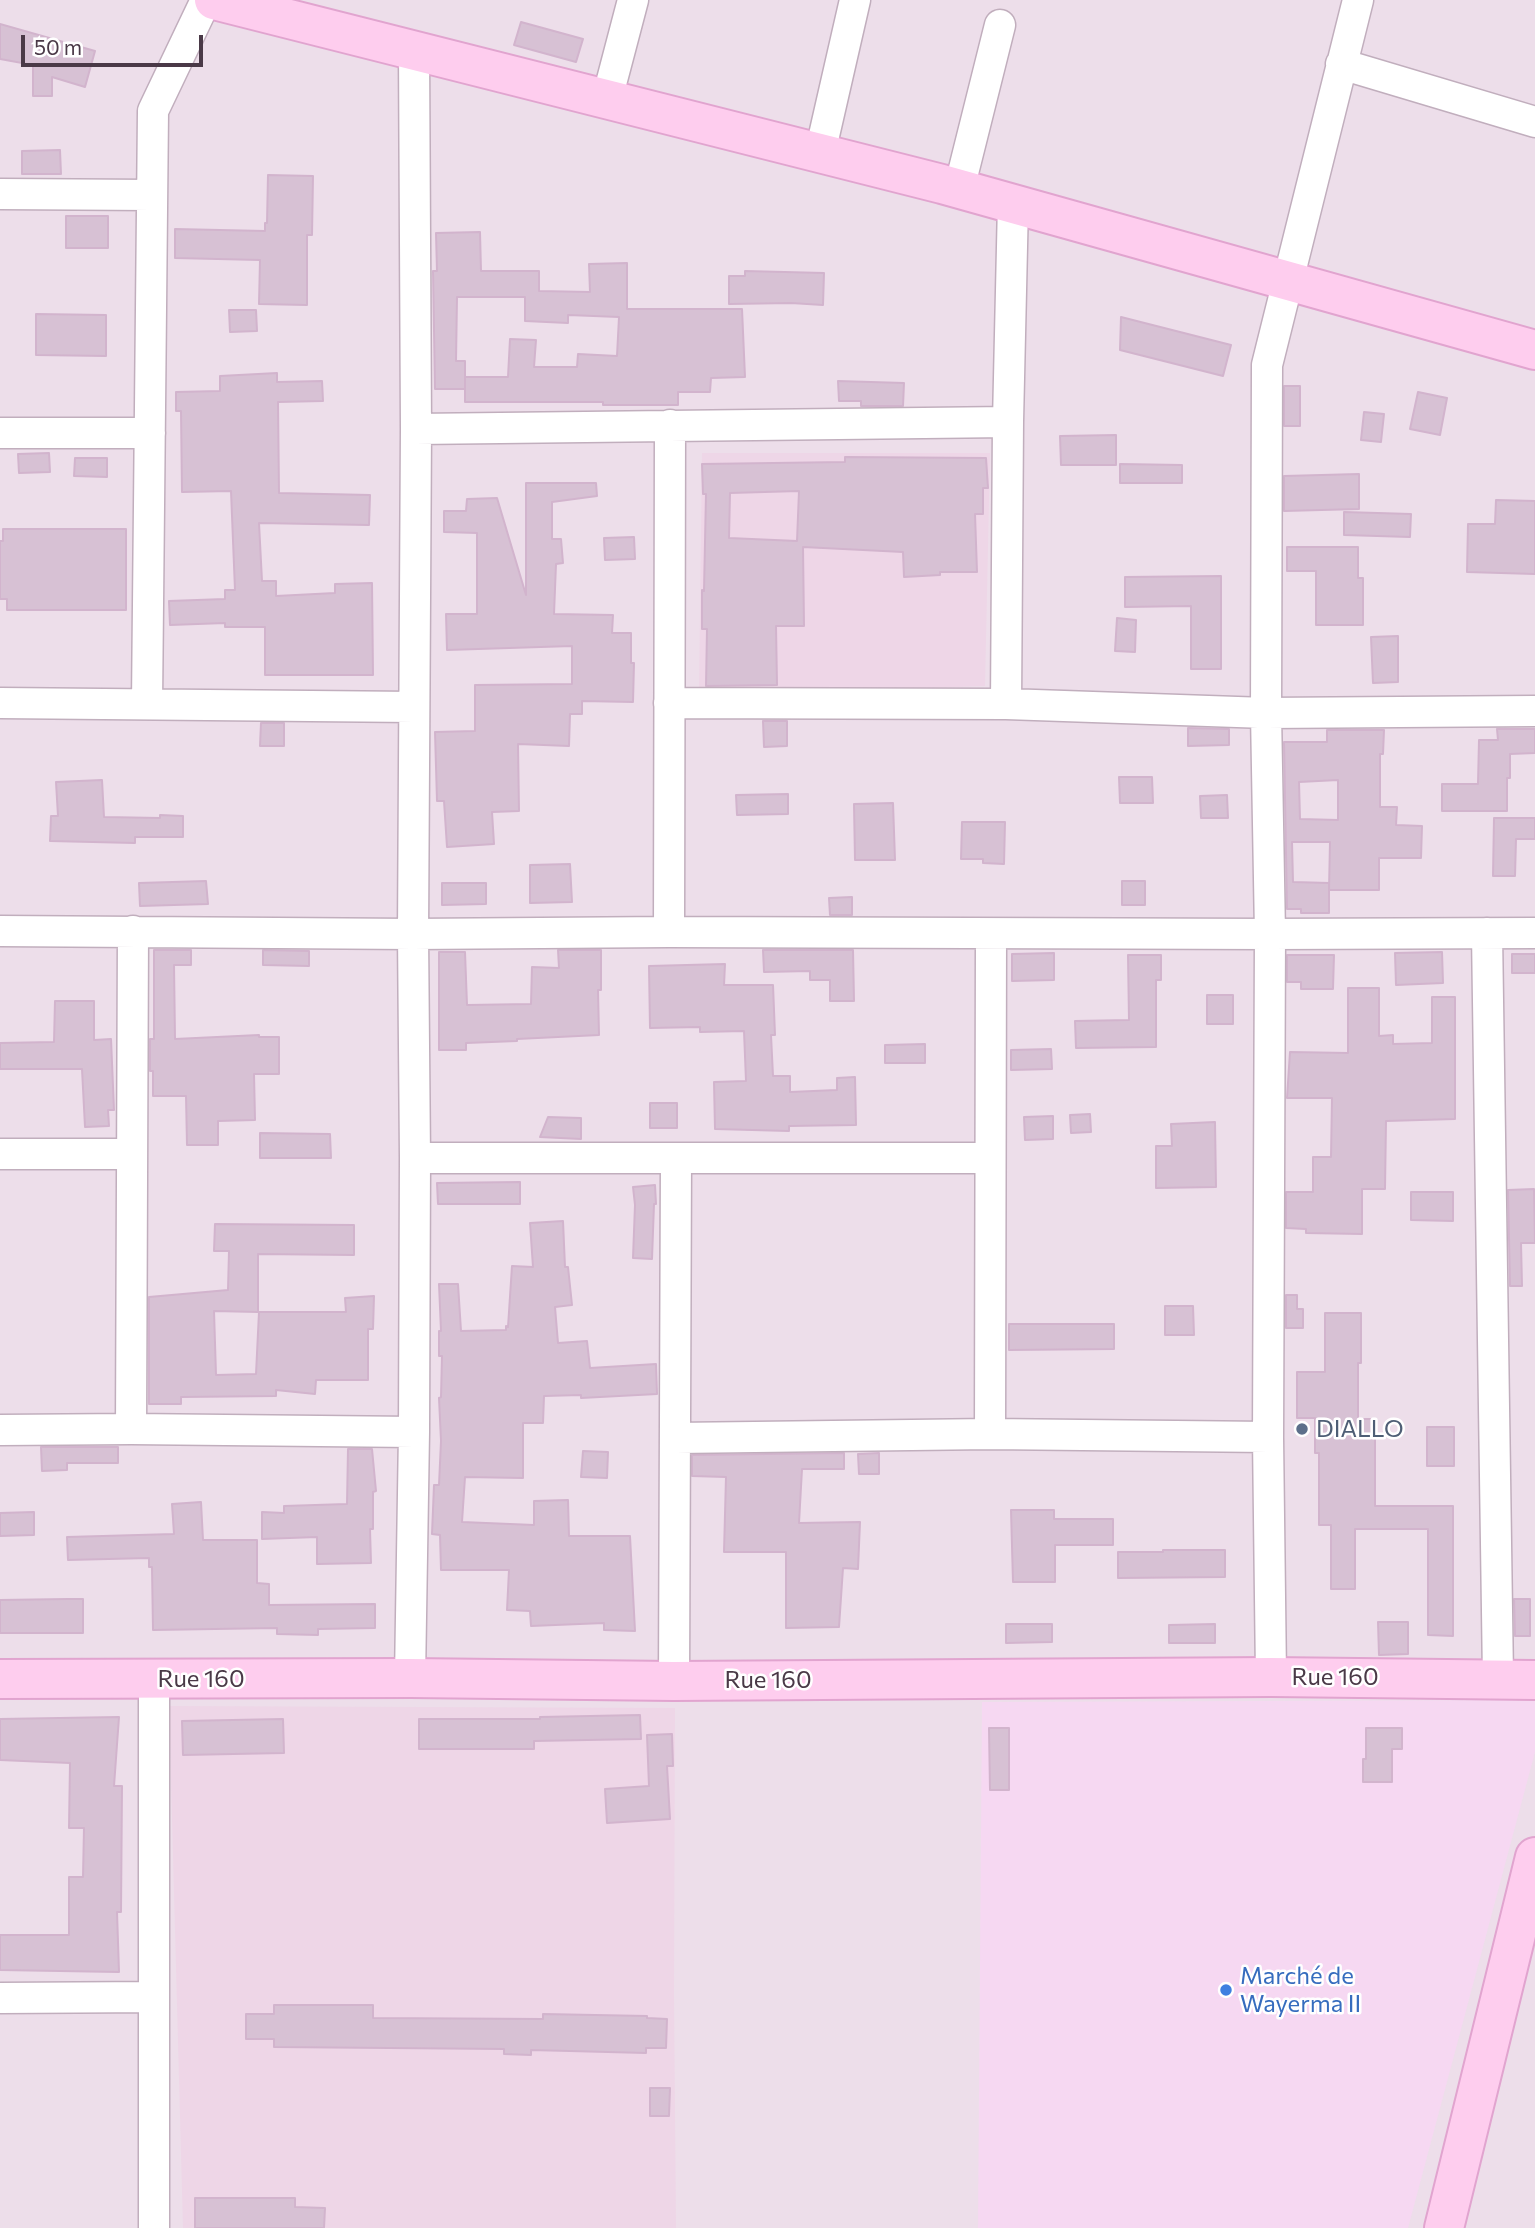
<!DOCTYPE html>
<html>
<head>
<meta charset="utf-8">
<style>
	body { margin:0 }
	#map { position:relative; width:1535px; height:2228px; overflow:hidden; background:#f6ecf3; font-family:Commissioner,sans-serif }
	canvas { display:block }
	.scale { position:absolute; left:21px; top:35px; width:182px; height:32px; box-sizing:border-box; border:4px solid #4a3947; border-top:0; padding-left:9px; font-size:21px; line-height:24px; white-space:nowrap; color:#4a3947; -webkit-text-stroke:5px #fff; paint-order:stroke }
</style>
</head>
<body>
<div id="map">
<canvas width="1535" height="2228"></canvas>
<div class="scale">50 m</div>
</div>
<script>
const ctx = document.querySelector('canvas').getContext('2d');
ctx.lineJoin = 'round';
function fillPath(path, color) {
  ctx.fillStyle = color;
  ctx.fill(path, 'evenodd');
}
function trace(path, color, width, dash) {
  ctx.strokeStyle = color;
  ctx.lineWidth = width;
  ctx.lineCap = dash ? 'butt' : 'round';
  ctx.setLineDash(dash || []);
  ctx.stroke(path);
}
function write(font, color, halo, rows, align = 'center') {
  ctx.font = font + ' Commissioner,sans-serif';
  ctx.lineWidth = 5;
  ctx.setLineDash([]);
  ctx.textBaseline = 'middle';
  ctx.strokeStyle = halo;
  ctx.fillStyle = color;
  for (const [text, x, y, turn = 0] of rows) {
    ctx.save();
    ctx.translate(x, y);
    ctx.rotate((+turn || 0) * Math.PI / 180);
    ctx.textAlign = isNaN(turn) ? turn : align;
    if (halo) ctx.strokeText(text, 0, 0);
    ctx.fillText(text, 0, 0);
    ctx.restore();
  }
}
fillPath(new Path2D(`
	M0,0H1535V2228H0Z`), '#eddeea');
fillPath(new Path2D(`
	M1535,1700V1752L1408,2228H978L982,1702Z`), '#f6d8f2');
fillPath(new Path2D(`
	M702,453H990L985,686L699,696Z
	M169,1706L675,1708L674,1994L676,2228H183Z`), '#eed6e7');
const building = new Path2D(`
	M521,22L583,39L576,62L514,45Z
	M0,24L95,51L85,87L52,77V96H33V65L0,59Z
	M60,150L61,174H22V151Z
	M268,175L313,176L312,235H307V305L259,304L260,260L175,258V229L265,231V223H267Z
	M66,216H108V248H66Z
	M480,232L481,271H539V291L590,292L589,264L627,263V309H742L745,377L711,378L710,392H678V405H603V402H465V377H508L510,339L536,340L534,367H577L578,354L617,356L619,317L568,315V323L525,321V297H457L456,361H465V389H435L433,271H437L436,233Z
	M745,271L824,273L823,305L791,303L729,304V276H745Z
	M229,310H256L257,331L230,332Z
	M36,314L106,315V356L36,355Z
	M1121,317L1231,345L1223,376L1120,350Z
	M277,373V382L322,381L323,401L278,402L279,493L370,495L369,525L259,523L262,581H276V596L335,593V584L372,583L373,675H265V627H225V623L170,625L169,601L225,599V590H235L231,491L182,492L181,411H176V392L220,391V376Z
	M838,381L904,383L903,406H861V401H839Z
	M1284,386H1300V426H1284Z
	M1418,392L1447,398L1440,435L1410,429Z
	M1364,412L1384,414L1381,442L1361,440Z
	M1116,435V465H1061L1060,436Z
	M49,453L50,472L19,473L18,454Z
	M845,457L986,458L988,488H983V514H975L977,572H940V575L904,577L903,552L803,547L804,626H776L777,685L706,686L707,629H702V590L704,591L706,494H703L702,464L845,462ZM799,491L797,541L729,538L730,493Z
	M75,458H107V477L74,476Z
	M1120,464L1182,465V483H1120Z
	M1359,474V509L1284,511V476Z
	M526,483H596L597,496L552,502V539H561L563,563L556,564L554,614L613,615L612,633H631V663H634L633,702L582,701V714H570L569,746L518,744L519,811L492,812L494,844L447,847L444,801H437L435,732L475,731V685L572,684V646L447,650L446,614H477V533L444,532V511H466L467,499L497,498L526,595Z
	M1496,500L1535,501V574L1467,572L1468,524H1495Z
	M1344,512L1411,514L1410,537L1344,535Z
	M3,529H126V610H7V599H0V541H3Z
	M634,537L635,559L605,560L604,538Z
	M1287,547H1358V578H1363V625H1316V571H1287Z
	M1221,576V669H1191V606L1125,607V577Z
	M1117,618L1136,620L1135,652L1115,651Z
	M1398,636V682L1373,683L1371,637Z
	M763,721H787V746L764,747Z
	M261,723H284V746H260Z
	M1188,728L1229,729V745L1188,746Z
	M1497,729H1535V753L1510,754V778H1507V811H1442V784H1478L1479,740H1498Z
	M1327,730H1384L1383,754H1380V807H1397L1396,825L1422,826L1421,858H1379V890H1329L1330,842H1292L1293,882L1329,883V913H1301V909H1287L1284,742H1327ZM1338,780V820L1300,819L1299,782Z
	M1119,777H1152L1153,803H1120Z
	M102,780L104,817L160,818V815L183,816V837H135V843L50,841L51,816H58L56,782Z
	M788,794V814L737,815L736,795Z
	M1227,795L1228,818H1201L1200,796Z
	M893,803L895,860H855L854,804Z
	M1494,818H1535V839H1516L1515,876H1493Z
	M962,822H1005L1004,864L983,863V859H961Z
	M570,864L572,902L530,903V865Z
	M206,881L208,904L140,906L139,883Z
	M1122,881H1145V905H1122Z
	M442,883H486V904L442,905Z
	M852,897V915H830L829,898Z
	M154,950H191V965H174L175,1039L259,1035V1037H279V1074H254L255,1120L218,1121V1145H187L186,1096H153V1071H150V1039H154Z
	M263,950L309,951V966L263,965Z
	M558,950H601V990H598L599,1035L517,1039V1041L466,1043V1050H439V952H465L467,1005L531,1004L532,967L559,968Z
	M763,950H853L854,1001H830V980H810V971L764,972Z
	M1442,952L1443,983L1396,985L1395,953Z
	M1054,953V980L1012,981V954Z
	M1512,954H1535V973H1512Z
	M1128,955H1161V980H1156V1047L1076,1048L1075,1021L1129,1020Z
	M1287,955H1334L1333,989H1301V982H1287Z
	M725,964L724,985H773L775,1035H771L773,1076H790V1092L837,1090V1078L855,1077L856,1125L789,1126V1131L715,1129L714,1082L746,1081L744,1031L700,1032V1027L650,1028L649,966Z
	M1348,988H1379V1036L1393,1035V1044L1432,1043V997H1455V1119L1386,1121L1385,1189H1362V1234L1306,1233V1229L1286,1228V1192H1313V1157H1331L1332,1098H1287L1290,1052L1348,1053Z
	M1207,995H1233V1024H1207Z
	M55,1001H94V1040L111,1039L114,1110H108L109,1126L85,1127L82,1069H0V1043L54,1042Z
	M925,1044V1063H885V1045Z
	M1051,1049L1052,1069L1011,1070V1050Z
	M650,1103H677V1128H650Z
	M1090,1114L1091,1132L1071,1133L1070,1115Z
	M1053,1116V1139L1025,1140L1024,1117Z
	M548,1117L581,1118V1139L540,1137Z
	M1215,1122L1216,1187L1156,1188V1146H1172L1171,1124Z
	M260,1133L330,1134L331,1158H260Z
	M520,1182V1204H438L437,1183Z
	M655,1185L656,1204H654L652,1259L633,1258L635,1205L633,1187Z
	M1534,1189L1535,1243H1521L1522,1286H1510L1508,1190Z
	M1411,1192H1453V1221L1411,1220Z
	M563,1221L565,1267H568L572,1305L555,1307L558,1343L587,1341L590,1368L656,1364L657,1394L581,1398V1395L544,1396L543,1423H523V1478L465,1477L462,1522L534,1525V1501L568,1500L569,1536H630L635,1631L604,1630V1623L531,1626L530,1611L507,1610L509,1570H441L440,1535L432,1534L434,1485H439L441,1441L439,1398L441,1397L442,1356H439V1331H441L439,1284H458L461,1331L506,1330V1326L508,1327L512,1266L533,1267L530,1223Z
	M215,1224L354,1225V1255L258,1254V1312L214,1311L216,1375L256,1374L259,1312H346L345,1298L374,1296L373,1329H368V1380H316L315,1394L276,1390V1396L181,1397V1404H149V1297L228,1290L229,1251H214Z
	M1286,1295H1297V1309H1303V1328H1286Z
	M1165,1306H1193L1194,1335H1165Z
	M1325,1313H1361V1363H1358V1419H1375V1506H1453V1636L1428,1635V1529H1355V1589H1331V1525H1319V1453H1315V1418H1297V1372H1325Z
	M1009,1324H1114V1349L1009,1350Z
	M1427,1427H1454V1466H1427Z
	M41,1447H118V1463H67V1470L42,1471Z
	M348,1449H372L376,1491L373,1492V1529H370L371,1563L317,1564V1537L262,1539V1512L284,1513V1506L347,1504Z
	M583,1451L608,1452L607,1478L581,1477Z
	M844,1453V1469H802L799,1523L860,1522L858,1569L843,1568L839,1627L786,1628V1552H724L726,1477L692,1476V1455Z
	M879,1453V1474H859L858,1454Z
	M201,1502L203,1540H257V1583L269,1584V1605L375,1604V1628L318,1629V1635L277,1634V1628L153,1630L152,1567H149V1558L68,1560L67,1537L174,1534L172,1504Z
	M1011,1510H1054V1519H1113V1545H1055V1582H1013Z
	M34,1512V1535L0,1536V1513Z
	M1163,1550H1225V1577L1118,1578V1552H1163Z
	M68,1599H83V1633H0V1600Z
	M1514,1599H1530V1636H1515Z
	M1378,1622H1408V1654L1379,1655Z
	M1006,1624H1052V1642L1006,1643Z
	M1215,1624V1643H1169V1625Z
	M640,1715L641,1739L534,1741V1749H419V1719H540V1717Z
	M119,1717L114,1786H122L121,1912H117L119,1972L0,1970V1935H69V1877H83L84,1828H69L70,1763L0,1760V1719Z
	M283,1719L284,1753L183,1755L182,1721Z
	M989,1728H1009V1790H990Z
	M1366,1728H1402V1749H1392V1782H1363V1759H1366Z
	M672,1734L673,1766H667L670,1819L607,1823L605,1789L649,1786L647,1735Z
	M274,2005H373V2018L543,2019V2014L647,2016V2018L667,2019L666,2048H646V2053L531,2050V2055L504,2054V2049L274,2047V2039H246V2014H274Z
	M650,2088H670L669,2116H650Z
	M195,2198H295V2207L325,2208L324,2228H195Z`);
fillPath(building, '#d7c1d4');
trace(building, '#d2b4cd', 2);
const street = new Path2D(`
	M1341,64L1535,122
	M607,99L633,0
	M820,153L855,0
	M959,189L1000,25
	M0,194L151,195
	M416,429L1008,422
	M0,433H150
	M0,703L414,707
	M147,703L153,111L206,0
	M669,703L1006,704L1266,713L1535,711
	M1006,704L1008,422L1013,203
	M0,931L413,934L669,932L1270,934L1535,933
	M669,932L670,425
	M1487,933L1498,1678
	M0,1154H132
	M415,1158H990
	M131,1429L133,931
	M0,1430L131,1429L414,1432
	M990,1434L991,934
	M676,1438L990,1434L1268,1437
	M1271,1677L1268,1437L1270,934L1266,713L1267,365L1358,0
	M410,1678L414,1432L415,1158L413,934L416,429L414,51
	M674,1681L676,1159
	M0,1998L154,1997
	M154,2228V1679`);
const secondary = new Path2D(`
	M214,0L942,184L1535,350
	M0,1679L410,1678L674,1681L1271,1677L1535,1680
	M1444,2228L1535,1857`);
trace(street, '#c1aebd', 33);
trace(secondary, '#e1a4cf', 42);
trace(street, '#fff', 30);
trace(secondary, '#fecdee', 38);
for (const [x, y, r, color] of [
	[1302,1429,7,"#5c6f8a"],
	[1226,1990,7,"#3f7fe0"]
]) {
  const dot = new Path2D();
  dot.arc(x, y, r, 0, 2 * Math.PI);
  ctx.fillStyle = color;
  ctx.fill(dot);
  trace(dot, '#fff', 2.5);
}
write('24px', '#4e5e75', '#fff', [
	["DIALLO",1316,1429]
], 'left');
write('24px', '#4a3947', '#fff', [
	["Rue 160",1335,1677],
	["Rue 160",201,1679],
	["Rue 160",768,1680]
]);
write('24px', '#366cbe', '#fff', [
	["Marché de",1240,1976],
	["Wayerma II",1240,2004]
], 'left');
</script>
</body>
</html>
